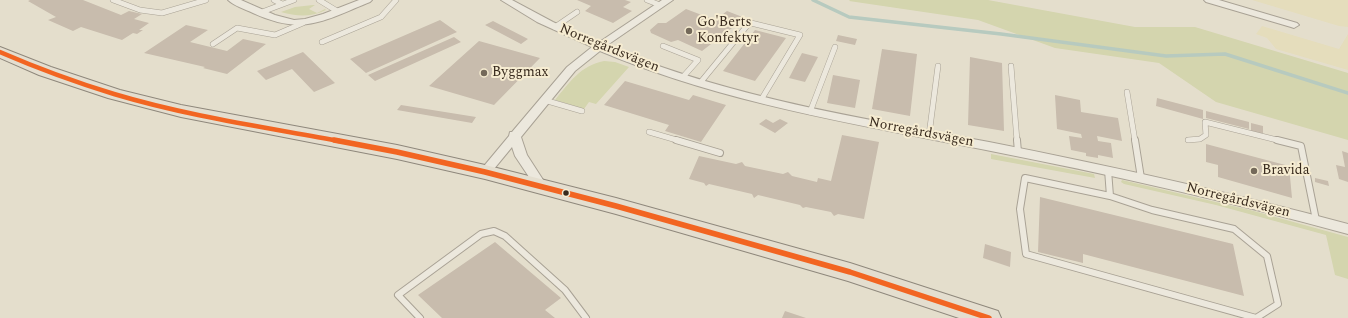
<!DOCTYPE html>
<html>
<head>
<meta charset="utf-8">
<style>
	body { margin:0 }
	canvas { display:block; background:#e4decc }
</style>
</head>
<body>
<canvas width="1348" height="318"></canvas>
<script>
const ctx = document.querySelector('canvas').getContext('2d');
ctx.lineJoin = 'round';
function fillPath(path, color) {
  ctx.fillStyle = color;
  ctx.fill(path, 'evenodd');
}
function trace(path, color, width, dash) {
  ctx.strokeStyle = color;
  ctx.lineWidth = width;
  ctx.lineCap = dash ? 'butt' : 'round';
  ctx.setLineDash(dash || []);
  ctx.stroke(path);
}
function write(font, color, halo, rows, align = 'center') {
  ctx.font = font + ' Spectral,serif';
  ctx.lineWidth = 4;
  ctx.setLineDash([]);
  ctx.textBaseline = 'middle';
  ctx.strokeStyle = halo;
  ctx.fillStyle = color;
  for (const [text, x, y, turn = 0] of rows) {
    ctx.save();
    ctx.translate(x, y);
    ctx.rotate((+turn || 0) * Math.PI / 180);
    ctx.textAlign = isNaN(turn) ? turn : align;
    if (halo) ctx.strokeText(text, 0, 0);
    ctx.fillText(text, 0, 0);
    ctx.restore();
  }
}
fillPath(new Path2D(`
	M1252,0H1348V27L1339,26Z
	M1262,26L1339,49L1348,34V70L1276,49L1267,38L1256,34Z`), '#e5ddbc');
fillPath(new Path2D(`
	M850,0H988L1135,27H1195L1348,73V140L1216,102L1159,63L1055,48L978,20L849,1Z
	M313,5H315L309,9L317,13L325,9L326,10C311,17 298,17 281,12L295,7Z
	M604,61L615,62L629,67L596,104L589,102L584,109L555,100C569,83 581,65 604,61Z
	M991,154L1094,174L1095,178L991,159Z
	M1122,180L1250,210L1348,237V279L1335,275L1326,235L1216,205L1124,184L1121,182Z`), '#d4d5ae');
trace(new Path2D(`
	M813,0L849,17L1001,34L1166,56L1225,54L1348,93`), '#b7cabf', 3.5);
fillPath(new Path2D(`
	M30,0H83L121,15L129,11L142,14L134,19L149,23L139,30H143L137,34L133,33L122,40L81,27L73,31L48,20L56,17L28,1Z
	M577,0H625L631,2L623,7L632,11L613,23L585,11L591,6Z
	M686,9L715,20L727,11L745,18L702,51L678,40L671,42L651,33L650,30L658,23H666Z
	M440,20L457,32L366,73L350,59Z
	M493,21L528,39L521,44L485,25Z
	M186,25L208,30L190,42L227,51L243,39L266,44L227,74L203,68L205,67L144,53Z
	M755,30L786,38L755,81L723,71Z
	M838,35L857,39L855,45L836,41Z
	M454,37L461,42L375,81L368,75Z
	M479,41L540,58L494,105L429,86Z
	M882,49L917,54L910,116L872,109Z
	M303,52L335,83L314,92L292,69L266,80L257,71Z
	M802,53L818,57L805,82L789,78Z
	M970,57L1002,63L1004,131L968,125Z
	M833,75L860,80L855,108L827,103Z
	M625,81L689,100L693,95L726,105L701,142L665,131L669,125L604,105Z
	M1055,95L1080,100L1081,112L1118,118L1122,141L1097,136L1098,141L1111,143L1113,158L1098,155V158L1086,156V153L1071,150L1069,136L1082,138L1081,134L1057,129Z
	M1157,98L1203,110V119L1156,106Z
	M401,105L476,117L472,123L397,110Z
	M1206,111L1249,122V129L1206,118Z
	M766,119L773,123L780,119L788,123L775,133L759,124Z
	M1251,123L1263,126V134L1251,131Z
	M842,135L879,142L864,219L838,214L834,216L831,212L806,207L803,208L800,205L758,195L754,198L752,194L709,184L706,186L704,183L689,179L699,156L736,164L742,162L745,166L783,174L788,172L792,176L817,182L818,178L831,181Z
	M1206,144L1289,166L1292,198L1218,177V165L1206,162Z
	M1342,151L1348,153V182L1339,179L1336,165L1345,167Z
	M1315,178L1328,181L1329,186L1315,182Z
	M1040,197L1233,244L1244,296L1083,254V263L1038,252Z
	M495,242L561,298L545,310L555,318H442L418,295Z
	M985,244L1011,252L1010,267L983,258Z
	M785,311L806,318H782Z`), '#c8bcad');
const serviceFar1 = new Path2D(`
	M113,0L140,10L162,13L206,0
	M274,0L282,4
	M319,0L337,11
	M647,0L660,5
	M262,12L294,0
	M555,27L577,12
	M322,42L381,17L396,0
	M213,44L237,28L275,35L303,23
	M663,46L698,60L682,78
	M1011,66L1017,141
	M700,83L746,27L751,23L800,35L761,100
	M1127,92L1135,141
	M544,100L582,111
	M810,112L835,47
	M649,132L680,141
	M929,135L938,66
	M1188,140L1200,139L1206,135L1205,122L1281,141`);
const service = new Path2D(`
	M676,140L720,153
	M1017,140L1018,152
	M1135,140L1141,178
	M1277,140L1301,146L1316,220
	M1108,170L1110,196
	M1025,178L1110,196L1152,210L1234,229L1267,256L1278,304L1256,318L1026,254L1020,209Z
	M420,318L398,295L481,234L494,231L505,236L565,290L586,318`);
const minor = new Path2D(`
	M228,0H241L275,15L294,20L305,19L323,14L359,0H372L370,2C323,21 303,36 253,13C245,9 234,6 228,0Z
	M501,0H512L553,22L598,43L662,0H673L606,46C728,97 859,118 989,142C1110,166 1229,192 1348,224V234C1228,201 1108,174 986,150C855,124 723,103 600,51L575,71L521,137L527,155L547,186L545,189L541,190L537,189L515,156L512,147L489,175L485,176L481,175L479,172L509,136L510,132H512L567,67L592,47L537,22Z
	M1204,0H1219L1297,23L1299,25L1294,28L1291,27L1206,2Z`);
const primary = new Path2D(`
	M0,47L51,67L120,90L181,105L397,145L485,165L616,198L850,263L998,311L1001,318H959L848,281L616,214L485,179L397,159L181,117L108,98L39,75L0,58Z`);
trace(serviceFar1, '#a9a295', 6);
trace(service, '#a9a295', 8);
trace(minor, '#a9a295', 2);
trace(primary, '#8f887c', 2);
trace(serviceFar1, '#ece8dd', 5);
trace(service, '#ece8dd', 6);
fillPath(minor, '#ece8dd');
fillPath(primary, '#e4decf');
trace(new Path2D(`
	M0,52C37,68 75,82 114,94C187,116 264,127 339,141`), '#f26522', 4.5);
trace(new Path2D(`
	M334,140L397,152L485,172L616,206L850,272L989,318`), '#f26522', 5.5);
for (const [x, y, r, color] of [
	[689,31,4,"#74695a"],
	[484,73,4,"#74695a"],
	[1254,171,4,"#74695a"],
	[566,193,3.5,"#382a1d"]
]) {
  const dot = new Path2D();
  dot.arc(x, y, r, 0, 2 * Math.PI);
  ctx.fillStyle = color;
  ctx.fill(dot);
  trace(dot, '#f6ecd1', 1.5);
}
write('14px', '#382a1d', '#f6ecd1', [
	["Go'Berts",697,23],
	["Konfektyr",697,39],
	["Byggmax",492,73],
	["Bravida",1262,171]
], 'left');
write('14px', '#382a1d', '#f6ecd1', [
	["Norregårdsvägen",609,49,22],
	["Norregårdsvägen",921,133,11],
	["Norregårdsvägen",1238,201,14]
]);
</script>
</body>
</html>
